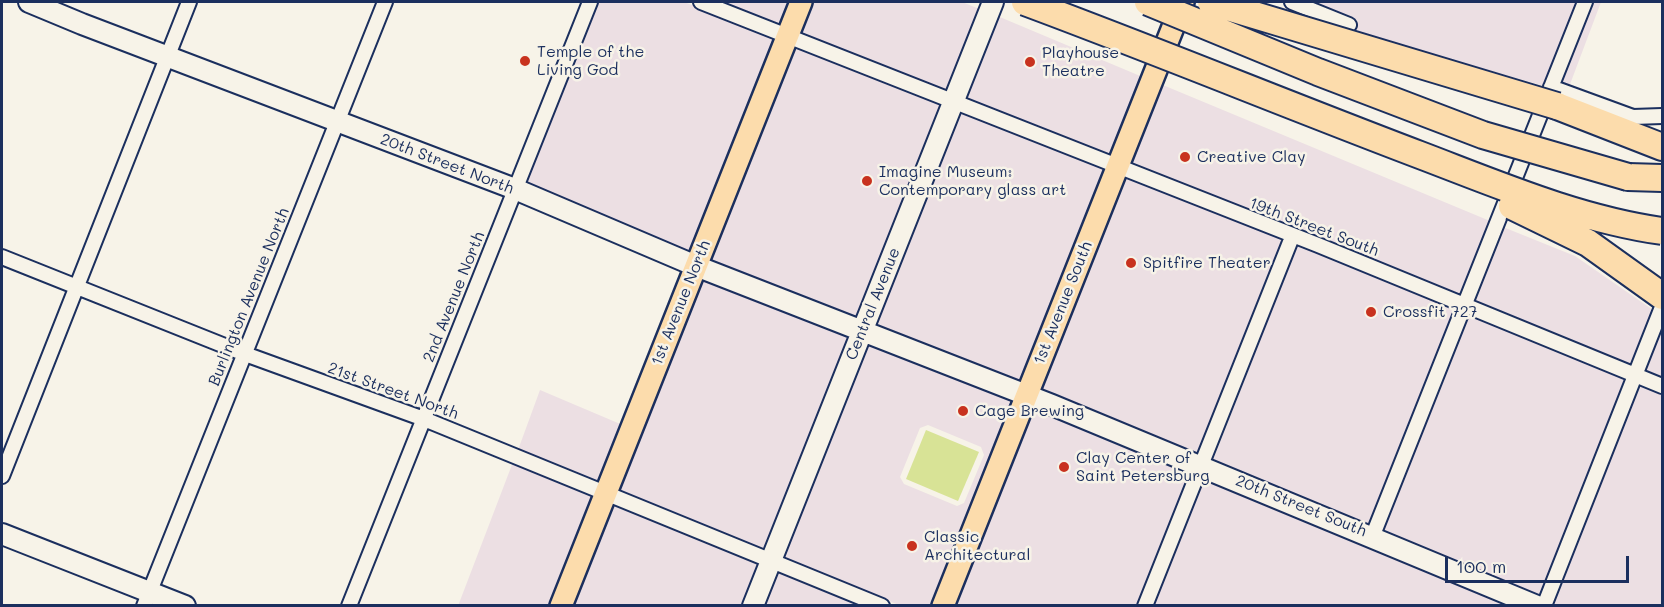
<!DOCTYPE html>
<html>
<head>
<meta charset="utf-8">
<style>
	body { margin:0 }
	#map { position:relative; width:1664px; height:607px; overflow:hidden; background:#f7f3e8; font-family:Mali,sans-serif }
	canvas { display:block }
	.frame { position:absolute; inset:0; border:3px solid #1b2f5e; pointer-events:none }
	.scale { position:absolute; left:1445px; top:556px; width:184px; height:27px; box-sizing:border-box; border:3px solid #1b2f5e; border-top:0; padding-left:8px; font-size:18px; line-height:21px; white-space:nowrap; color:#1b2f5e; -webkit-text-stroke:4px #f7f3e8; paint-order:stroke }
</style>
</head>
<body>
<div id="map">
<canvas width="1664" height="607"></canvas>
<div class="frame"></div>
<div class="scale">100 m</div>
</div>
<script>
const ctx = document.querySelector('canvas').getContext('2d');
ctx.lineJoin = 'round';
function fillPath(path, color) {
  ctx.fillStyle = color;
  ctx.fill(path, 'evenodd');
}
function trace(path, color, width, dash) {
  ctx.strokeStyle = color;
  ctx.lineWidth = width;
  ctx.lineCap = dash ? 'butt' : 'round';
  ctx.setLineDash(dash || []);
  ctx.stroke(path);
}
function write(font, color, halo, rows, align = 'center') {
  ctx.font = font + ' Mali,sans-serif';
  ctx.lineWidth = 5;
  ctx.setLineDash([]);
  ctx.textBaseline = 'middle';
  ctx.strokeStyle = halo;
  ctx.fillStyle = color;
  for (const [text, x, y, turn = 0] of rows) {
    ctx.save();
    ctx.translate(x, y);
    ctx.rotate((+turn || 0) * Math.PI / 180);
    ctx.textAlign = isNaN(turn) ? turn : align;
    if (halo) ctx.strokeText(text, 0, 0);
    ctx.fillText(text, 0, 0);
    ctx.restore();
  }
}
fillPath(new Path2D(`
	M597,2H684L779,39L692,257L524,186Z
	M718,2H794L783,27Z
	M809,2H962L982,10L949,93L797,33Z
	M1309,2H1577L1544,86L1354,32L1358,21Z
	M1593,2H1601L1569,87L1560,83Z
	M995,15L1145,78L1113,158L963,98Z
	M792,45L945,104L858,322L705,262Z
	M1158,83L1490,221L1460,297L1126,163Z
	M958,110L1108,170L1022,386L871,327Z
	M1122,175L1283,240L1196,457L1037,388Z
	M1503,227L1575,256L1653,310L1631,366L1473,302Z
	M1297,245L1455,309L1368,527L1212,463Z
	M701,274L853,334L766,553L615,489Z
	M1468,314L1626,378L1538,599L1382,532Z
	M1662,326V379L1644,371Z
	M867,339L1018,398L935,605H899L780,558ZM928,425L981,447L984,455L964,503L957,506L904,484L900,477L920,428Z
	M1640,383L1662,393V605L1555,606L1552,604Z
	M540,390L625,426L602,484L518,450Z
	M1031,403L1192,468L1137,605L951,606Z
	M513,462L597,496L553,605L458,606Z
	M1205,474L1521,606H1153Z
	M610,501L762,565L745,605L569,606Z
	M775,570L865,605L761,606Z`), '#ecdfe3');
fillPath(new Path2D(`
	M926,430L979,452L958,501L906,479Z`), '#d8e396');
const street = new Path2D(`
	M701,2L1318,245L1662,386
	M1292,2L1349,25
	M1551,87L1633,117L1662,116
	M2,257L245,354L424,419L882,606
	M2,476L189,2
	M1373,535L1585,2
	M144,606L385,2
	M349,606L590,2
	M1145,606L1292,237
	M1544,606L1662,307`);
const secondary = new Path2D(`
	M29,2L82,24L515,189L696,266L1052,405L1537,606
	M2,534L185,606
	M753,606L993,2`);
const primary = new Path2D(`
	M561,606L801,2
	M943,606L1183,2`);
const highway = new Path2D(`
	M1557,106L1662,147
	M1628,177L1662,178`);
trace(street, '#1b2f5e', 18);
trace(secondary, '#1b2f5e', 24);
trace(primary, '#1b2f5e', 26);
trace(highway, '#1b2f5e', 30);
trace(street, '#f7f3e8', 14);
trace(secondary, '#f7f3e8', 20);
trace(primary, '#fcdcac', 21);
trace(highway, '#fcdcac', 26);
const highwayBridge = new Path2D(`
	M1025,2C1157,51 1288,105 1420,155C1499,185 1578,219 1662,231
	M1148,2L1318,72L1483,135L1628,177
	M1211,2L1557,106
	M1512,206L1588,243L1662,296`);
trace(highwayBridge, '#1b2f5e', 30, []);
trace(highwayBridge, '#fcdcac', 26);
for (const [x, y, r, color] of [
	[525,61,6,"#c8321e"],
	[1030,62,6,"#c8321e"],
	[1185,157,6,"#c8321e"],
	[867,181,6,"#c8321e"],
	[1131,263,6,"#c8321e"],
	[1371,312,6,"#c8321e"],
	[963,411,6,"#c8321e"],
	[1064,467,6,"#c8321e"],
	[912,546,6,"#c8321e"]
]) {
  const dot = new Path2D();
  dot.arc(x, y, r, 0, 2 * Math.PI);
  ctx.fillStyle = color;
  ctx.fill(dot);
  trace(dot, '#f7f3e8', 2);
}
write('16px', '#1b2f5e', '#f7f3e8', [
	["Temple of the",537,52],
	["Living God",537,70],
	["Playhouse",1042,53],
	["Theatre",1042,71],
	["Creative Clay",1197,157],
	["Imagine Museum:",879,172],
	["Contemporary glass art",879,190],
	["Spitfire Theater",1143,263],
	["Crossfit 727",1383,312],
	["Cage Brewing",975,411],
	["Clay Center of",1076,458],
	["Saint Petersburg",1076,476],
	["Classic",924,537],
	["Architectural",924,555]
], 'left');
write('16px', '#1b2f5e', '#f7f3e8', [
	["20th Street North",447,164,21],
	["19th Street South",1314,227,21],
	["Burlington Avenue North",249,297,-68],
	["2nd Avenue North",454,297,-68],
	["1st Avenue North",681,303,-68],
	["1st Avenue South",1063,303,-68],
	["Central Avenue",873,304,-68],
	["21st Street North",393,391,20],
	["20th Street South",1301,506,22]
]);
</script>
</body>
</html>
